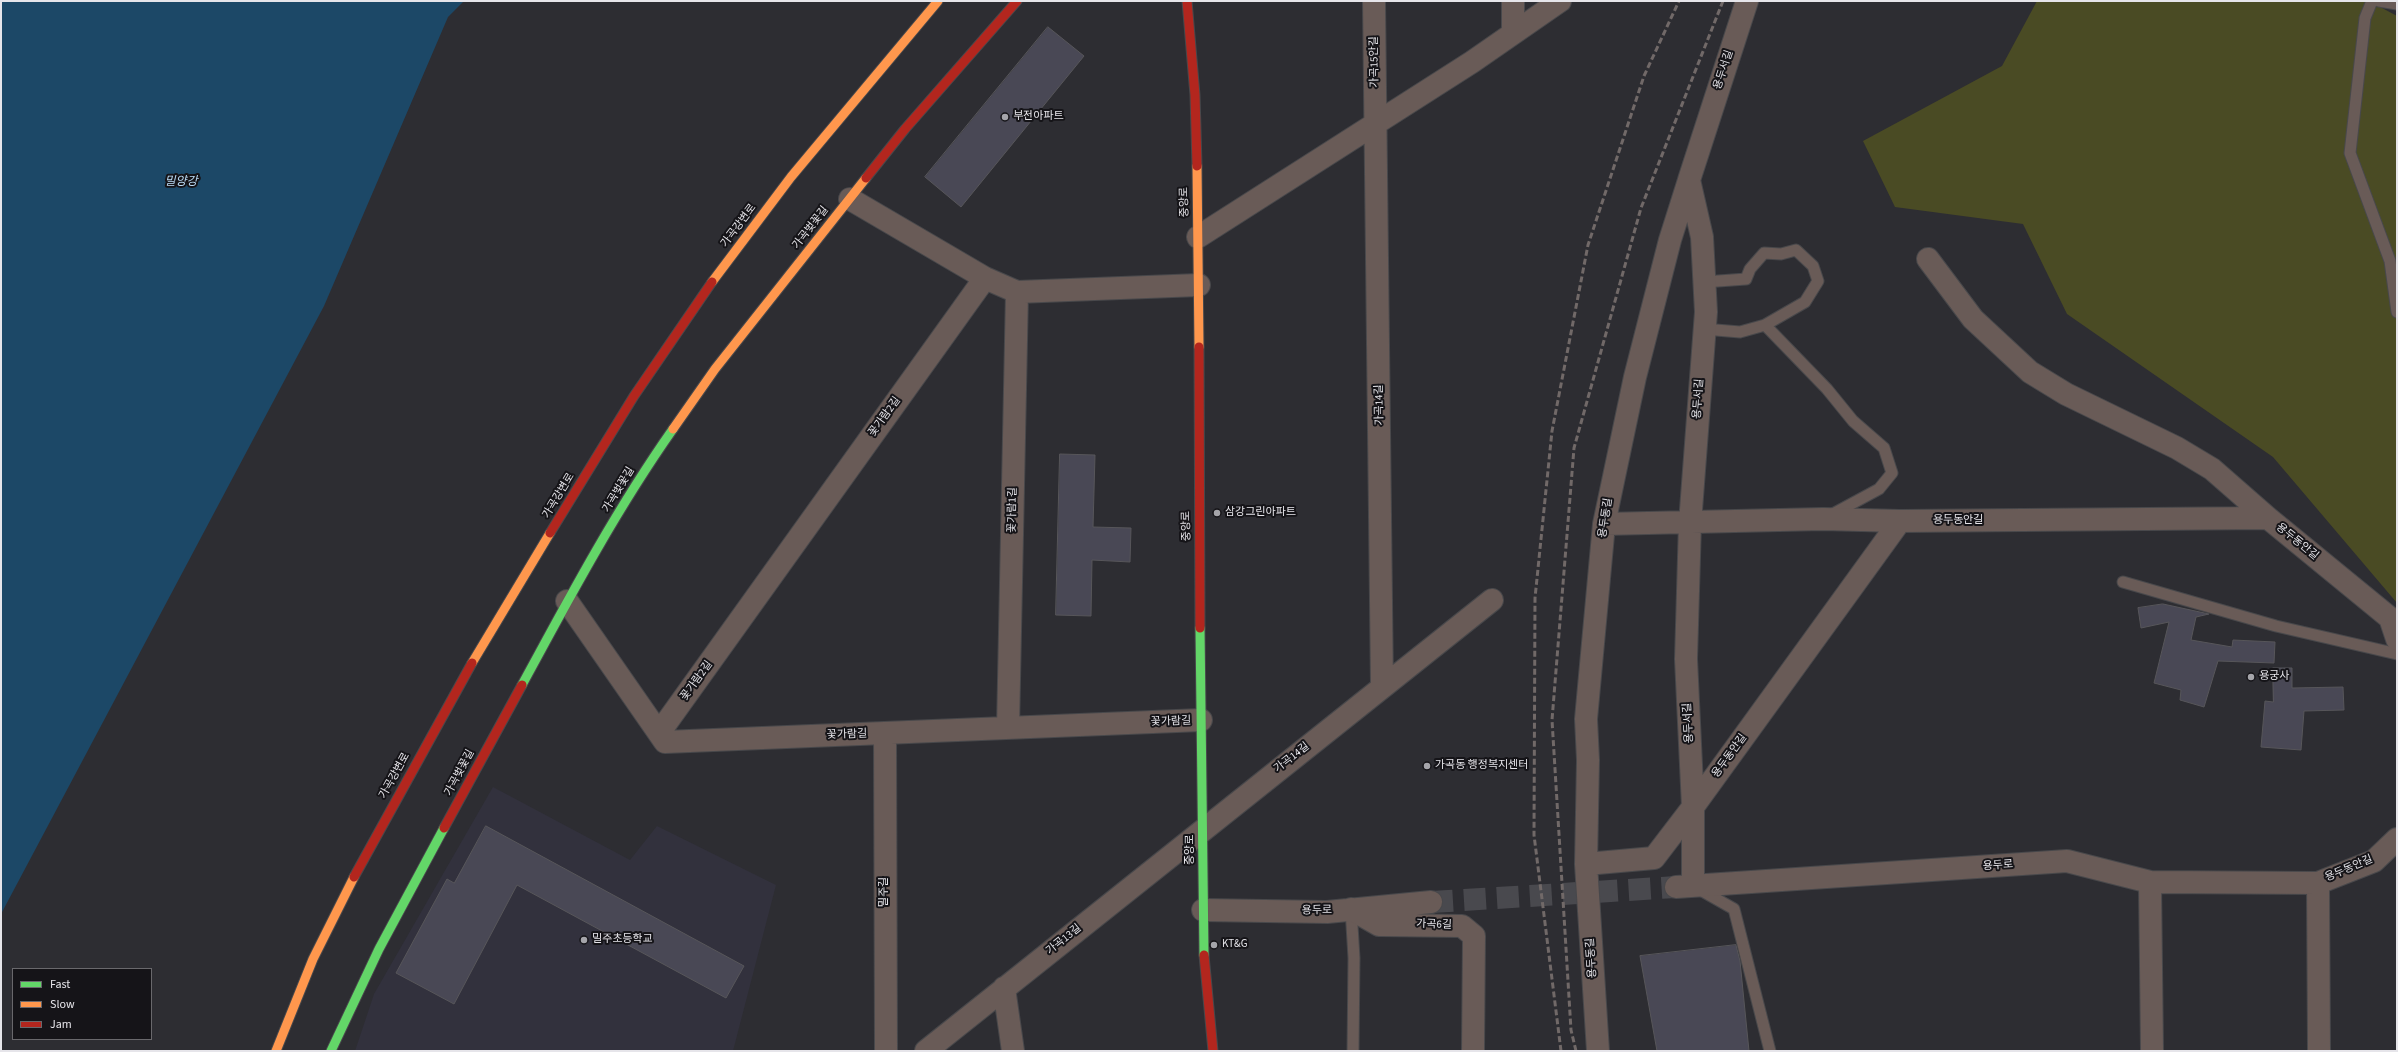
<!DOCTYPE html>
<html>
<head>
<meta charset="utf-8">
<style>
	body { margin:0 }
	#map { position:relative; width:2398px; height:1052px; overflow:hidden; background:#2d2d32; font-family:"Source Sans 3",sans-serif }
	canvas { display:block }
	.frame { position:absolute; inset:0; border:2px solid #e6e5ea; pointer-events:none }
	.legend { position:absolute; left:12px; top:968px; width:140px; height:72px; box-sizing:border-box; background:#151418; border:1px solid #69686c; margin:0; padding:5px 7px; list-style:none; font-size:12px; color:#e6e5ea }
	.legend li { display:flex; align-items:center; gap:8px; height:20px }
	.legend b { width:20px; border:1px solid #69686c }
</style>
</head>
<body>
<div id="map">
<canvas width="2398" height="1052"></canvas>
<div class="frame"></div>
<ul class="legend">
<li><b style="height:5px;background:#63d668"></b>Fast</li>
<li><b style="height:5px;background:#ff974d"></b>Slow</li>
<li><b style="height:5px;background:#b3261e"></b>Jam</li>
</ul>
</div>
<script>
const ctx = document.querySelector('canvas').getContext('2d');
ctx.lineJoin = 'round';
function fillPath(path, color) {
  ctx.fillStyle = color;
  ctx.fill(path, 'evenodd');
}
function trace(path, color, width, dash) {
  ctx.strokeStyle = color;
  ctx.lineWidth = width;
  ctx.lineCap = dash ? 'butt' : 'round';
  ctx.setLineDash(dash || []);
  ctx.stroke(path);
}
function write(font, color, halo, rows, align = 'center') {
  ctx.font = font + ' "Source Sans 3","Noto Sans KR",sans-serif';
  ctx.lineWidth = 4;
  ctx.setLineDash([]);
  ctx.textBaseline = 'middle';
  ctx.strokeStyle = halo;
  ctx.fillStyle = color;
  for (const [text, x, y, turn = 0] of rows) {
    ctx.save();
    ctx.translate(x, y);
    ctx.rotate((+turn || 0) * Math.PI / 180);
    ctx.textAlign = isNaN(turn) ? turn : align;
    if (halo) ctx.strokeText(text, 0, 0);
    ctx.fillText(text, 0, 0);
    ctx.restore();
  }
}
fillPath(new Path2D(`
	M493,787L630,860L657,826L776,885L733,1051H355L374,994Z`), '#32313d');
fillPath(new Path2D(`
	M2037,1H2369L2397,16V603L2273,457L2067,314L2023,224L1895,207L1863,141L2002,66Z`), '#4a4b24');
fillPath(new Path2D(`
	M1,1H464L448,17L324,306L1,914Z`), '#1c4867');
const building = new Path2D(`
	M1048,27L1084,56L961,207L925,177Z
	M1060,454L1095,455L1093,527L1131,528L1130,562L1092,560L1091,616L1056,615Z
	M2163,604L2209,614L2196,617L2191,640L2232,647L2233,640L2275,642L2274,663L2218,661L2204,707L2180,700L2181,690L2154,683L2169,622L2141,628L2138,608Z
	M2273,668H2292V688L2343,687L2344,710L2304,711L2301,750L2261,747L2265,701L2273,702Z
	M486,826L744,966L726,998L517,885L454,1004L396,973L447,879L454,883Z
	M1736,945L1740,961L1749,1051H1657L1640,956Z`);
fillPath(building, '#494855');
trace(building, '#57565a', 1);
trace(new Path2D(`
	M1431,902L1676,887`), '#49494e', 22, [22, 11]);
const lane = new Path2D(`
	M2372,1L2365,18L2350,153L2390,261L2397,312
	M2379,1L2397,4
	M1704,282L1746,279L1750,269L1764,253L1781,254L1796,250L1813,266L1818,281L1805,302L1765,325
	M1704,329L1740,332L1765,325L1827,389L1853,421L1884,448L1892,473L1879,489L1829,516
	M2123,582L2276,626L2397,654
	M1697,888L1734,909L1770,1051
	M1351,909L1354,958L1353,1051`);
const street = new Path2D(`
	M1374,1L1382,687
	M1513,1V32
	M850,199L985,278L1017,292L1199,285
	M1198,237L1472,62L1560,1
	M1928,259L1973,319L2030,372L2066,394L2177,448L2212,469L2268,518
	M1604,524L1823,519L1900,521
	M567,601L665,742L1201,720
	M1008,728L1017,292
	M659,733L985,278
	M885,733L886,1051
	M1586,864L1654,858L1693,807L1686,659L1690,523L1706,312L1702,237L1689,180L1747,1
	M2150,882L2318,883L2319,1051
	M2318,883L2374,861L2397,839
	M1693,886V807L1900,521L2268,518L2390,618L2397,639
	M1676,887L2067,861L2150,882L2152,1051
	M1351,909L1379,925L1462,926L1474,936L1473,1051
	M1203,910L1327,912L1431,902
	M1004,988L1013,1051
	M926,1051L1492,600
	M1598,1051L1586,864L1588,760L1586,719L1604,524L1635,377L1670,240L1689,180`);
const fast = new Path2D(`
	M1200,628L1204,955
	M522,685C569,598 616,510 673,429
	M331,1051L379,949L444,828`);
const slow = new Path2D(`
	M1197,166L1199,347
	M712,282L791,177L938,1
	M673,429L715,369L866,178
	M472,663L550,533
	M276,1051L313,959L354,877`);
const jam = new Path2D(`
	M1187,1L1195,95L1197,166
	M866,178L905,129L1017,1
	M1199,347L1200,628
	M550,533L634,396L712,282
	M444,828L522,685
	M354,877L472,663
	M1204,955L1213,1051`);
trace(lane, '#48484b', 13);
trace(street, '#48484b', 24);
trace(fast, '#48484b', 11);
trace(slow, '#48484b', 11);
trace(jam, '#48484b', 11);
trace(lane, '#695b57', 11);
trace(street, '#695b57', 22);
trace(fast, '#63d668', 9);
trace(slow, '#ff974d', 9);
trace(jam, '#b3261e', 9);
trace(new Path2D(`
	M1561,1051L1534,835L1535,598L1552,431L1588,245L1644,76L1679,1
	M1576,1051L1571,1030L1552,720L1574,448L1641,208L1723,1`), '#716968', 3, [6, 3]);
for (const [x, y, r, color] of [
	[1005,117,4,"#a5a5aa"],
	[1217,513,4,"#a5a5aa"],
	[2251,677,4,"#a5a5aa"],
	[1427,766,4,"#a5a5aa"],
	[584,940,4,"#a5a5aa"],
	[1214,945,4,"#a5a5aa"]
]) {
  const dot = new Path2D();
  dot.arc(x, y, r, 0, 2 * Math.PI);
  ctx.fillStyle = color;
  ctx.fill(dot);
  trace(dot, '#151418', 1.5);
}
write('11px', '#e6e5ea', '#151418', [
	["가곡15안길",1375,62,-91],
	["용두서길",1724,70,-72],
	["중앙로",1185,202,-91],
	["가곡강변로",739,226,-53],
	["가곡벚꽃길",811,228,-52],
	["용두서길",1699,399,-86],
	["가곡14길",1380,405,-91],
	["꽃가람2길",885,417,-54],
	["가곡벚꽃길",619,490,-59],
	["가곡강변로",559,496,-59],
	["꽃가람1길",1013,510,-89],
	["용두동길",1606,518,-81],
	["용두동안길",1958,521],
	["중앙로",1187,526,-91],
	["용두동안길",2297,542,39],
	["꽃가람2길",697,681,-54],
	["꽃가람길",1171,722,-2],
	["용두서길",1689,723,-93],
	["꽃가람길",847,735,-2],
	["용두동안길",1730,756,-54],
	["가곡14길",1292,758,-38],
	["가곡벚꽃길",460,773,-62],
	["가곡강변로",395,776,-61],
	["중앙로",1191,850,-90],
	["용두로",1998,866,-4],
	["용두동안길",2349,869,-23],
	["밀주길",885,892,-90],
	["용두로",1317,911,-1],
	["가곡6길",1434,925,2],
	["가곡13길",1064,940,-39],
	["용두동길",1592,958,-94]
]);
write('11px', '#e6e5ea', '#151418', [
	["부전아파트",1013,117],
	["삼강그린아파트",1225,513],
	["용궁사",2259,677],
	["가곡동 행정복지센터",1435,766],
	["밀주초등학교",592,940],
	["KT&G",1222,945]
], 'left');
write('italic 12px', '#bbdcf6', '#151418', [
	["밀양강",181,182]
]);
</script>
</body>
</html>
